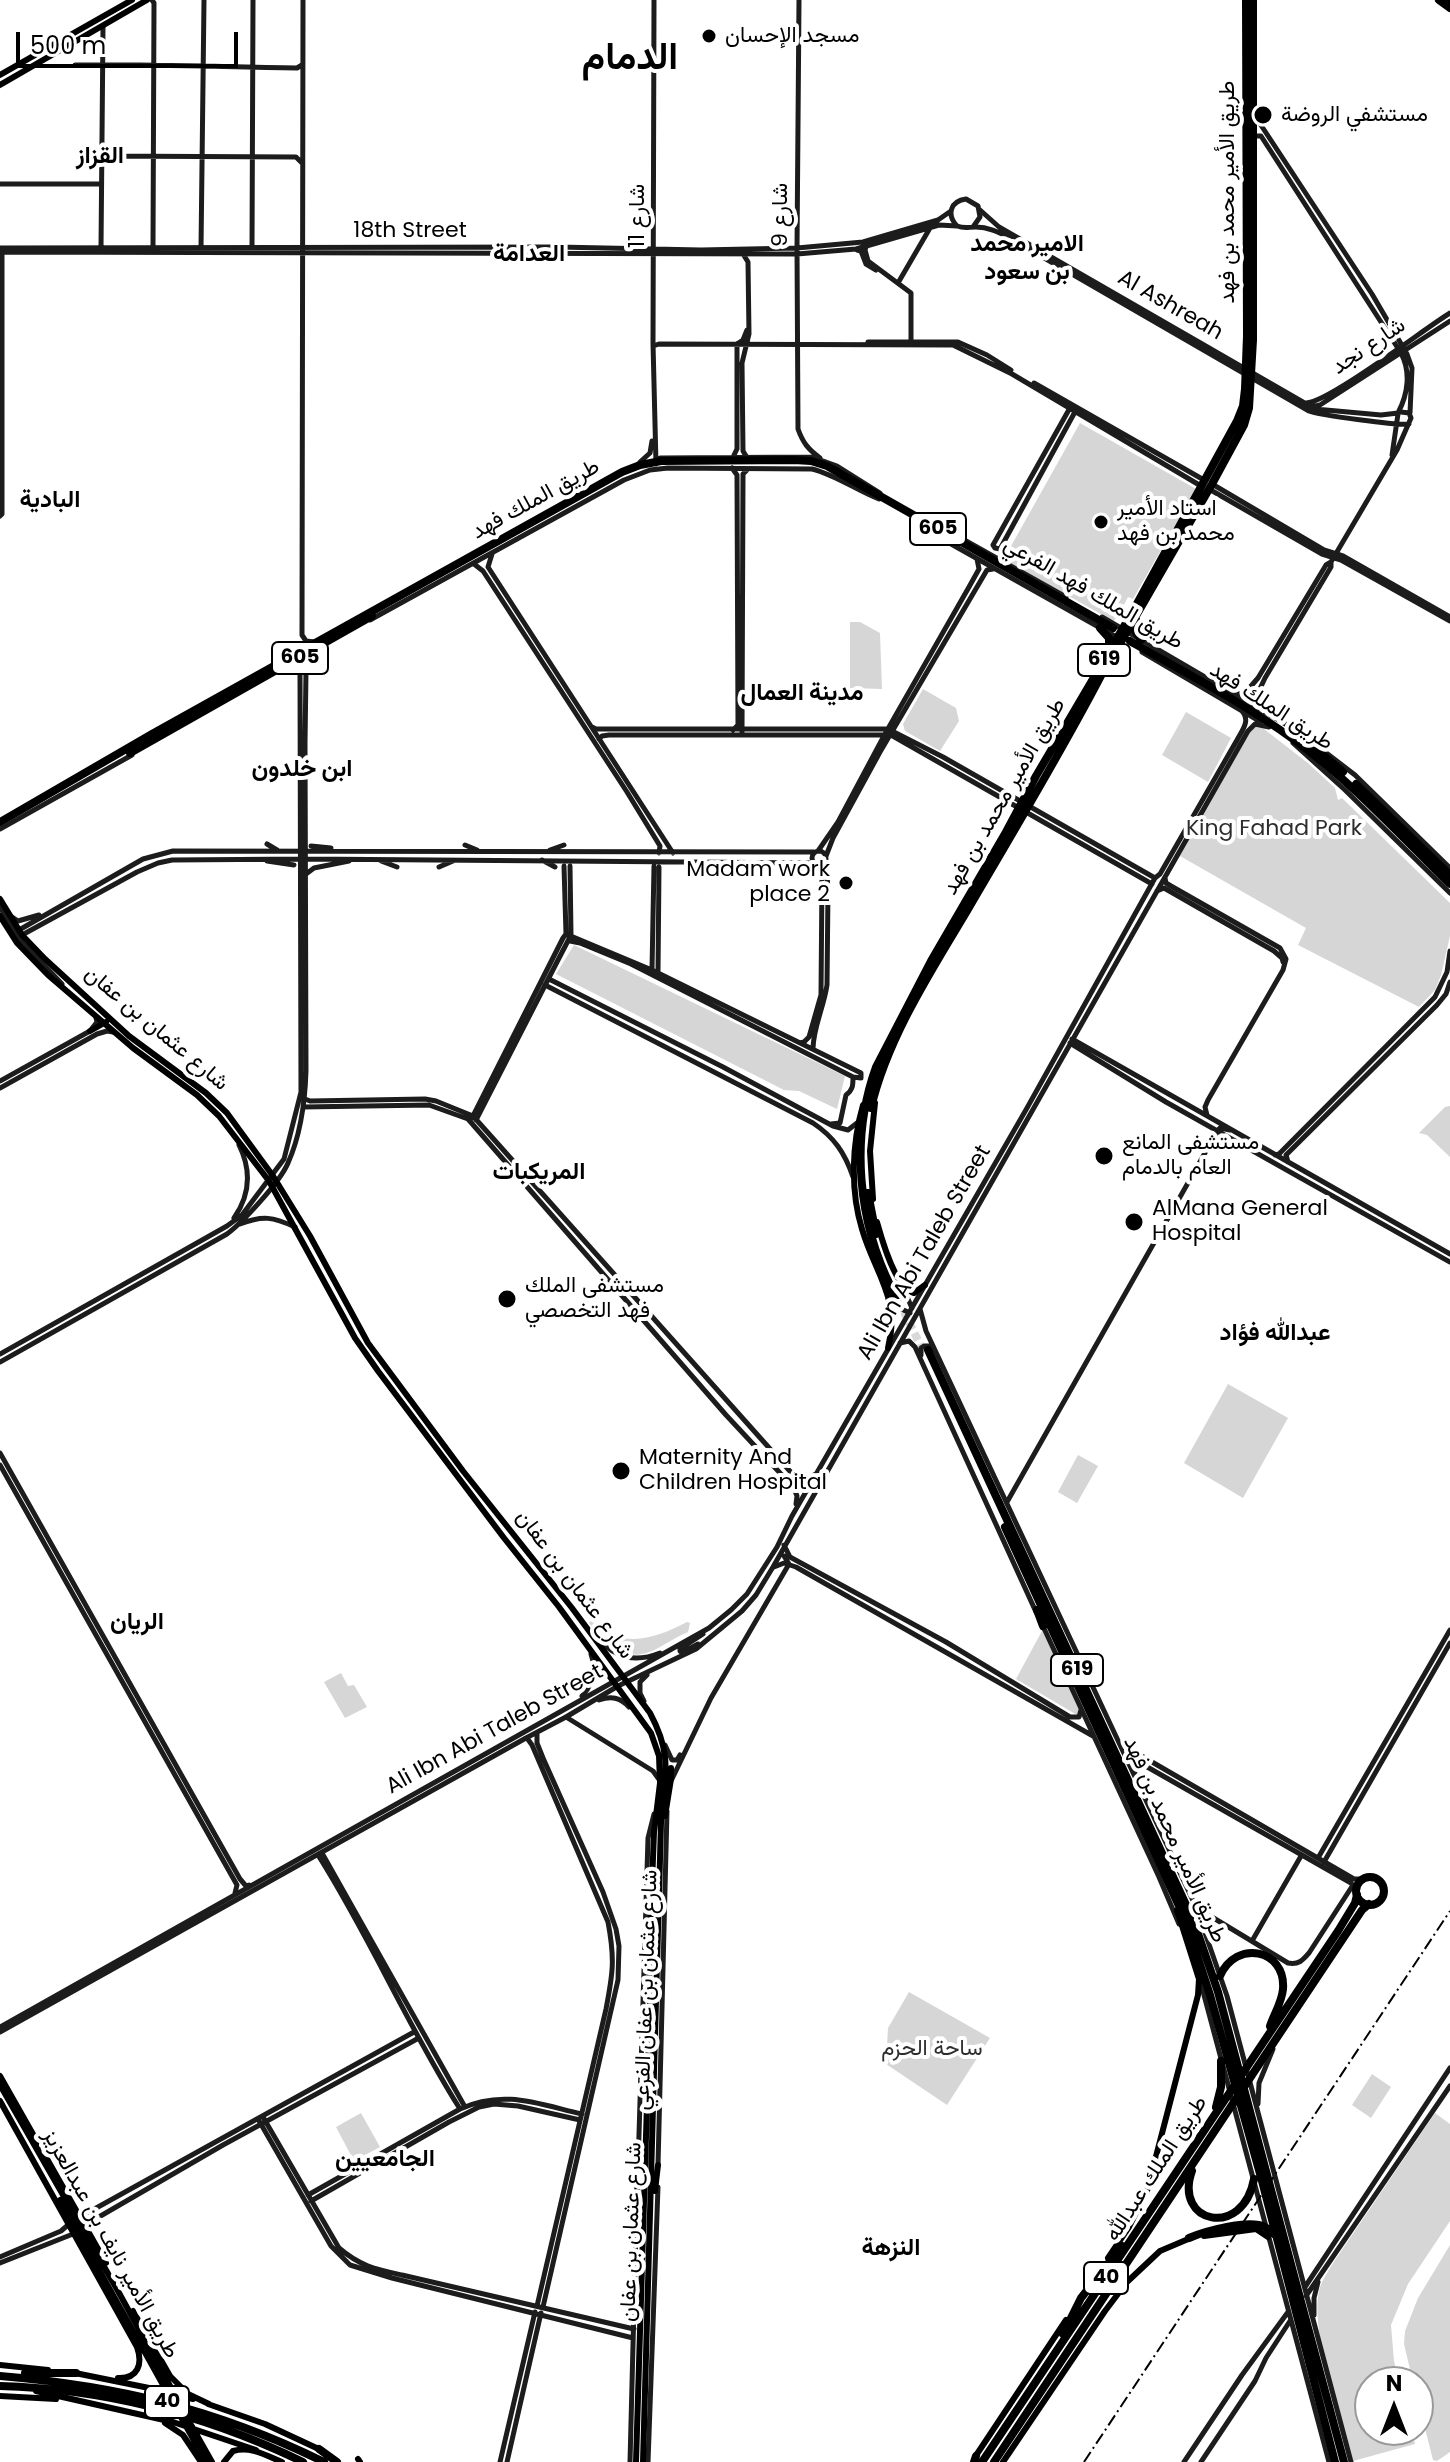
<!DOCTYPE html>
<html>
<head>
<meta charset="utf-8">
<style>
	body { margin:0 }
	#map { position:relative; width:1450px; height:2462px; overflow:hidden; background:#fff; font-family:Poppins,sans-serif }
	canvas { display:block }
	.north { position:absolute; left:1354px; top:2366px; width:80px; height:80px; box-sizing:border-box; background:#fff; border:2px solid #999; border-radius:50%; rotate:0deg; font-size:22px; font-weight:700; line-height:32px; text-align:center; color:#000 }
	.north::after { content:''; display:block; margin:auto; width:28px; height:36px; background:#000; clip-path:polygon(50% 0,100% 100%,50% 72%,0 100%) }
	.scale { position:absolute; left:16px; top:32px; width:222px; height:36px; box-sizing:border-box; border:4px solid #000; border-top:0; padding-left:10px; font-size:24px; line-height:28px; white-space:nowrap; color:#000; -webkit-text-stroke:6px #fff; paint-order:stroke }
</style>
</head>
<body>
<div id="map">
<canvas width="1450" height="2462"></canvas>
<div class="north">N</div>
<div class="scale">500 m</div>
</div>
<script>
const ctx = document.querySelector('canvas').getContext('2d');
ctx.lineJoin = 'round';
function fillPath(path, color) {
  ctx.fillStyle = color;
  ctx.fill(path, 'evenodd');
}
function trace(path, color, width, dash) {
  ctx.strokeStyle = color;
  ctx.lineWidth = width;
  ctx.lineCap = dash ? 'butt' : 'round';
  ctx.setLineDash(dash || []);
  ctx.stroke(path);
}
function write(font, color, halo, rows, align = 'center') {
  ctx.font = font + ' Poppins,Vazirmatn,sans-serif';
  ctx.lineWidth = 8;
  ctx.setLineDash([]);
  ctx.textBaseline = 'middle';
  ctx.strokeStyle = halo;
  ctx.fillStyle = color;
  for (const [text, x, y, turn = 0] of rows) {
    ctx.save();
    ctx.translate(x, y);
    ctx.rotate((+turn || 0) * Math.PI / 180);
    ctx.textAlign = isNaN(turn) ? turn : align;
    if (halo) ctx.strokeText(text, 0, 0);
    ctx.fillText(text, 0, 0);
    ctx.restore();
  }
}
fillPath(new Path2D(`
	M1080,423L1196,489L1133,599L1128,597L1117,618L1113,621L1007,561L1006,555Z
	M860,622L880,633L882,689L850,688V622Z
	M923,689L956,708L959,721L940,751L905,731L903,724Z
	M1186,712L1231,738L1208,782L1162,755Z
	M1259,725L1309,764L1335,788L1338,800L1342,798L1450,903V936L1441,975L1435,990L1419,1007L1298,945L1306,928L1180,856L1252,726Z
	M574,945L845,1076L837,1109L799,1091L784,1090L556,974Z
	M1450,1106V1157L1427,1135L1419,1133L1445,1107Z
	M1228,1384L1288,1418L1243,1498L1184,1463Z
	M1078,1455L1098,1466L1077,1503L1058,1492Z
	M591,1621C623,1649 652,1640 687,1622L690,1623L688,1632C678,1636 669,1642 660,1647C626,1666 610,1647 589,1623Z
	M1043,1629L1080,1710L1077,1715L1016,1679Z
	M341,1673L348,1686L354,1685L367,1707L345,1718L324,1682Z
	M909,1992L990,2038L947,2105L886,2064L888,2028Z
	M1372,2074L1391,2087L1371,2118L1352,2105Z
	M361,2113L380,2147L354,2161L336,2127Z
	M1435,2113L1450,2124V2221L1408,2284L1391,2325L1394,2361L1399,2382H1370V2430H1412L1415,2444L1353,2461C1341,2418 1310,2333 1319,2291C1321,2281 1328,2272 1333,2263Z
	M1450,2245V2452L1437,2461L1433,2460L1418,2401V2382H1413L1404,2344L1405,2331L1418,2298Z`), '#d6d6d6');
trace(new Path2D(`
	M893,1290L924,1352`), '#d9d9d9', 8, [8, 4]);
trace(new Path2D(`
	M152,0L154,3L153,246
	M303,0L302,635L306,641L315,642
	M654,0L653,343L656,464
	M799,0L797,248L798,429C803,443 808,449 820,458
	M75,65C150,64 223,67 297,68L302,65
	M1253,113L1372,294L1407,354L1412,368L1410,413
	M101,156L296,157L302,163
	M0,184H101
	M980,210L999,227L1315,409L1381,415L1398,413C1408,394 1411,372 1401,353L1261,136H1253
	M973,227L980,217L978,206L966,199C951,201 946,214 957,226C965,229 968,227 976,227C988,227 998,232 1008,237L1309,411C1318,415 1401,426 1409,424
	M866,247L865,250L868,261L911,293V341
	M0,248L557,247L701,250L797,248L863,242L938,220L951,211
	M101,248L103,27
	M252,248L253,0
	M199,250L201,248L204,0
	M857,250L861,251L866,264L876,270
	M0,252L797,254L856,249L939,225L957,226
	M743,254L748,262L749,334L742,363L743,451L746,456
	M898,283L930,228
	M868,342H958L987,355L1011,370
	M653,346L659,344L953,345L1012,374L1201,486
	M1034,383L1204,480
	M1306,403C1329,402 1424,329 1450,313
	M1071,406L993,545L995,548L1000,549L1076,410
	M1311,407L1320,405L1450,321
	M734,455L737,449V344L743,340L747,330
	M1392,455L1398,414
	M660,458L812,457L837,466L880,493
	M640,462L650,453L652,441
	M732,468L737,475L738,725L733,730
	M1212,484L1324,550L1343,556L1450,617
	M1209,489L1322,554L1341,560L1450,621
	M0,516L2,514V249
	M935,530L944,540L1120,639
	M959,537L1066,597
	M492,554L488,567L673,853
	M474,564L483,571L627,792L660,846L659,853
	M1102,617L1294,729
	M370,620L624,480L650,470L668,468L812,469C836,475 856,490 879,499
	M1142,652L1261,722
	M1238,694L1245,693L1258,678L1326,565L1331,562L1397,450L1411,418L1409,413L1401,412
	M1256,704L1257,695L1265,678L1331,567V562
	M592,727L596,729H888L943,757L1155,878
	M742,732L743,474L748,469
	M599,739L602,736L609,735H891L1152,884
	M1293,743L1345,790L1450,893
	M1325,752L1355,775L1450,868
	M0,829L132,755
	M267,844L277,850
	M465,845L477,850
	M311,846L331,848
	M550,850L564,845
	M812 858a7 7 0 1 1 14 0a7 7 0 1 1-14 0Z
	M818,851L838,822L885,734L969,587L979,569L977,559
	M826,856L833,838L880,752L987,570L993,569
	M542,860L555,867
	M267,861L294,865
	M381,861L397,867
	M439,867L453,861
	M306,874L314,868L349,861
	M1165,878L1166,883L1171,886L1280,948L1286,959L1283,970L1208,1100L1205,1107L1207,1115
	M1157,891L1164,888L1274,951L1282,958L1283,962
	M0,907L17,936L22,935L137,872L158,863L172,860L306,859L814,863
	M12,917L18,921L39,915
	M566,934L652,970L861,1073V1078L853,1077L631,964L580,943L570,941
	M652,969L654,866
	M658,972L659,867
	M549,979L723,1067L833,1126L848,1130L857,1123
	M62,984L22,942L17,936L19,930L143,859L173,851L814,852
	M545,985L813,1123C834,1137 845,1153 853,1177
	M1072,1039L1450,1254
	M800,1043L804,1042L809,1037L821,995L822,878L816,864
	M1070,1043L1166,1102L1450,1262
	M813,1049C813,1028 824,1007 827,985L828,889L826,860
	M0,1081L90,1031L97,1022L96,1018
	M0,1088L97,1034L107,1031L113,1032
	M305,1099L310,1101L425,1099L436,1101L473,1116L796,1478L807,1481L814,1475
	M303,1107L429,1105L468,1119L726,1415L794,1488L797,1496L796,1504
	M472,1118L563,938L566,934L564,866
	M476,1120L558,960L571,935L570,866
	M831,1124L840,1123L846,1095C853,1090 853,1085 853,1077
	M1275,1155L1279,1154L1435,997L1447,972L1450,951
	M1288,1162L1286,1155L1437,1005L1446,994L1450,982
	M234,1218C250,1195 252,1171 239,1145
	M240,1224C263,1215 273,1217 295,1227
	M903,1288L912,1308
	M889,1294L897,1307L910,1313
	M920,1309L926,1331L1196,1907L1227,1996L1351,2462
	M900,1343L909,1341L915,1347L1036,1612
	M0,1354L227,1226L242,1215L284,1159L301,1092L300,671L298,665L290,664
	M921,1355V1348L924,1346H929L933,1350
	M0,1362L227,1234C243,1222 280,1182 288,1163C301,1134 305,1102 306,1071L305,743L306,671L309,654
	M0,1453L240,1879L246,1886L249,1885
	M0,1465L237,1885L235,1893
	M1007,1502L1218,1130L1220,1128L1230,1130
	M784,1545L790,1557L946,1642L1070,1717H1079L1081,1710
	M774,1567L784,1563L796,1567L1093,1736
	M1042,1624L1159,1877L1179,1924
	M598,1639C616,1658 635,1663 660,1653
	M698,1644L682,1653L680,1651V1649L703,1634
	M582,1696C594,1683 597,1670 591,1654
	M599,1700C611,1696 620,1697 629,1707
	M644,1701L640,1693V1682L647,1675
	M566,1717L653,1771L658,1778
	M537,1733V1743L543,1758L603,1892L616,1929L619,1946L618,1980L543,2307
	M527,1738L532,1745L608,1922C615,1959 613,1973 606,2009L537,2306
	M1121,1744L1354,1879H1363
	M665,1745L672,1760H677L680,1755
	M1135,1772L1134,1768L1142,1764L1351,1883L1356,1890
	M672,1779L711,1698L789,1564L784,1556L790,1557
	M322,1853L465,2107
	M318,1855C370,1937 408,2027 460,2109
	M1318,1858L1450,1630
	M1324,1862L1450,1643
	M1189,1887L1194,1875
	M1197,1908L1288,1963C1299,1965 1303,1960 1309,1953L1353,1885
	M1252,1941L1301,1856
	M1200,1980L1329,2462
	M0,2027L709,1628L731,1610L747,1594L777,1547L792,1516L1027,1108L1155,878L1160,874L1237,740C1243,729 1251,720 1241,710
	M0,2032L526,1738L566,1717L618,1686L696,1649L742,1611L756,1595L773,1567L1248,731L1255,724L1269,727
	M1258,2104L1259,2083L1273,2049
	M263,2117L339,2248C360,2266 375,2269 402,2275L634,2329
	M258,2119L331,2246L350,2265L392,2278L633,2338
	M658,2165L667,1811
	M638,2167L648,1838L654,1814
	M308,2195L460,2109C503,2089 538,2104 582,2114
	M311,2201L449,2122L479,2107L494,2104L518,2106L580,2120
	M80,2217L414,2032
	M85,2225L223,2145L417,2039
	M0,2257L61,2231L68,2225
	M0,2263L73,2234
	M1305,2287L1450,2068
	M1306,2296L1450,2086
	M1314,2315V2298L1318,2282
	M500,2462L535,2312
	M507,2462L541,2313
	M630,2462L637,2189
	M648,2462L658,2187
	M1184,2462L1242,2375L1288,2312
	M1201,2462L1255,2381L1266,2358L1290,2321`), '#1c1c1c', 5);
trace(new Path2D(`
	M0,75L132,0
	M0,85L147,0
	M0,899L22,935L45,959L129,1036L206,1093L227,1113L273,1176L310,1236L368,1343L463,1471L572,1608L650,1713C674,1758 664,1776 661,1823L643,2462
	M0,916L17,943L48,975L133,1048L197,1095L219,1116L269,1181L355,1338L378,1371L504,1538L559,1607L651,1733L659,1756L660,1783L654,1832L649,1962L650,2006L636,2462
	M90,1031L106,1022
	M863,1105C852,1143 850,1190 862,1229C875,1274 901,1298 888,1348
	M873,1199L870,1151L875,1103
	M877,1222C882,1240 895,1288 914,1293L925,1285
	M888,1290L894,1296H898L902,1293L900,1286
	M665,1816L671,1779V1768
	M0,2076L106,2263
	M0,2085L118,2291L181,2406
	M0,2101L137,2347C143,2364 138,2379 118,2378
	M655,2191L658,2165
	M637,2192L641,2163
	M60,2200L206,2462
	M1204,2236L1256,2229L1268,2237
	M1108,2258L1129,2227L1147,2191L1198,1995L1199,1979L1177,1910
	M133,2311L170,2376L188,2394L209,2404
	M0,2365L48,2370
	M75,2373L159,2390L193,2399
	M36,2391L173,2422L256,2450
	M0,2396L56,2399
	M208,2404L265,2424L323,2451
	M186,2416L212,2462
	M165,2423L183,2435L201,2462
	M975,2457L1066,2320
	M358,2459L360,2462
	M224,2462L233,2451C251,2446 265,2455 282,2462
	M1003,2462L1105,2311L1127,2282L1160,2251L1193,2237`), '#000', 6);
trace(new Path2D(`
	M1439,0L1450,8
	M1449,0L1450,1
	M1136,620L1134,629L1141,640
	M1100,628L1109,638V647
	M1130,641C1184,672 1242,702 1293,739C1350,780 1399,834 1450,884
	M1114,654L1212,484L1244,425L1249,408L1253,340V0
	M1291,731L1309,743L1343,772
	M130,753L372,616
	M1356,784L1450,875
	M0,822L152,734L622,472L640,465L661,461L794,460L811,461L827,466L1113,628
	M871,1108C887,1039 931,971 967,911C1013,832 1061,753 1103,672
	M868,1193L876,1234
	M892,1289C858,1222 850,1139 876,1067L931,961L1006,832L1036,776L1133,611L1237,421L1243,406L1245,389L1247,336L1246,0
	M928,1350L1194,1922L1218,1992L1344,2462
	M1005,1527L1185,1919L1210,1995L1262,2181L1335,2462
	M1037,1610L1043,1626
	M1356 1891a14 14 0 1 1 28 0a14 14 0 1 1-28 0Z
	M1220,1976C1236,1939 1286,1949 1283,1989C1282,2002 1274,2014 1270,2026
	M1216,2107L1221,2087V2061
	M1192,2171C1173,2224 1243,2239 1254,2179
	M1189,2238C1205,2231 1249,2219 1265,2227C1269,2229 1272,2232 1275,2235
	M1063,2334L1081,2298L1122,2246
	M25,2373H76
	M0,2376C119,2386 216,2409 324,2462
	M0,2386C105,2389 208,2416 303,2462
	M319,2449L337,2462
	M974,2462L976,2456
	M982,2462L1338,1931L1355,1903L1357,1895
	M994,2462L1362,1910L1369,1904`), '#000', 8);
trace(new Path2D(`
	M1084,2462L1450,1911`), '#000', 2, [12, 4, 2, 4]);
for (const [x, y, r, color] of [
	[709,36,8,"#000"],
	[1263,115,10,"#000"],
	[1101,522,8,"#000"],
	[846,883,8,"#000"],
	[1104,1156,10,"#000"],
	[1134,1222,10,"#000"],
	[507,1299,10,"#000"],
	[621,1471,10,"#000"]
]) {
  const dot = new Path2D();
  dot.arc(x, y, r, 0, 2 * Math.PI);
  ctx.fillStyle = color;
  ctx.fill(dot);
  trace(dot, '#fff', 3);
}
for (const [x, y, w] of [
	[938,529,56],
	[300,658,56],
	[1104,660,52],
	[1077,1670,52],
	[1106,2278,44],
	[167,2402,44]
]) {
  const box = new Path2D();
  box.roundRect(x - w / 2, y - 16, w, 32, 6);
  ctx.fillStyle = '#fff';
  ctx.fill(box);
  trace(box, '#000', 2);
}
write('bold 20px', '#000', null, [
	["605",938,529],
	["605",300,658],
	["619",1104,660],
	["619",1077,1670],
	["40",1106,2278],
	["40",167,2402]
]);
write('22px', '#000', '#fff', [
	["مسجد الإحسان",725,36],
	["مستشفي الروضة",1281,115],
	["استاد الأمير",1117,509],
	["محمد بن فهد",1117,534],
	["Madam work",830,870,"right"],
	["place 2",830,895,"right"],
	["مستشفى المانع",1122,1143],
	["العام بالدمام",1122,1168],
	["AlMana General",1152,1209],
	["Hospital",1152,1234],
	["مستشفى الملك",525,1286],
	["فهد التخصصي",525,1311],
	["Maternity And",639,1458],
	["Children Hospital",639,1483]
], 'left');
write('22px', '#000', '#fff', [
	["طريق الأمير محمد بن فهد",1228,192,-90],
	["شارع 9",781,215,-90],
	["شارع 11",638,216,-90],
	["18th Street",410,231],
	["Al Ashreah",1170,306,30],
	["شارع نجد",1369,347,-34],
	["طريق الملك فهد",536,500,-29],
	["طريق الملك فهد الفرعي",1093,594,30],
	["طريق الملك فهد",1271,707,33],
	["طريق الأمير محمد بن فهد",1005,797,-60],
	["شارع عثمان بن عفان",156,1029,40],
	["Ali Ibn Abi Taleb Street",925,1253,-60],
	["شارع عثمان بن عفان",574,1585,53],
	["Ali Ibn Abi Taleb Street",495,1730,-29],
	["طريق الأمير محمد بن فهد",1174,1840,66],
	["شارع عثمان بن عفان الفرعي",647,1990,-88],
	["طريق الملك عبدالله",1157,2169,-57],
	["شارع عثمان بن عفان",632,2232,-88],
	["طريق الأمير نايف بن عبدالعزيز",110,2244,61]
]);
write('22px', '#2d2d2d', '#fff', [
	["King Fahad Park",1274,829],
	["ساحة الحزم",932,2049]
]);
write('bold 24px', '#000', '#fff', [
	["القزاز",100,157],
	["الامير محمد",1027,245],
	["بن سعود",1027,273],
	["العدامة",529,255],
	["البادية",50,501],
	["مدينة العمال",802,694],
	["ابن خلدون",302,770],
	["المريكبات",539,1173],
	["عبدالله فؤاد",1275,1334],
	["الريان",137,1623],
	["الجامعيين",385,2160],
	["النزهة",891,2249]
]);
write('bold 38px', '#000', '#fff', [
	["الدمام",630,59]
]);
</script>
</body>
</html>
